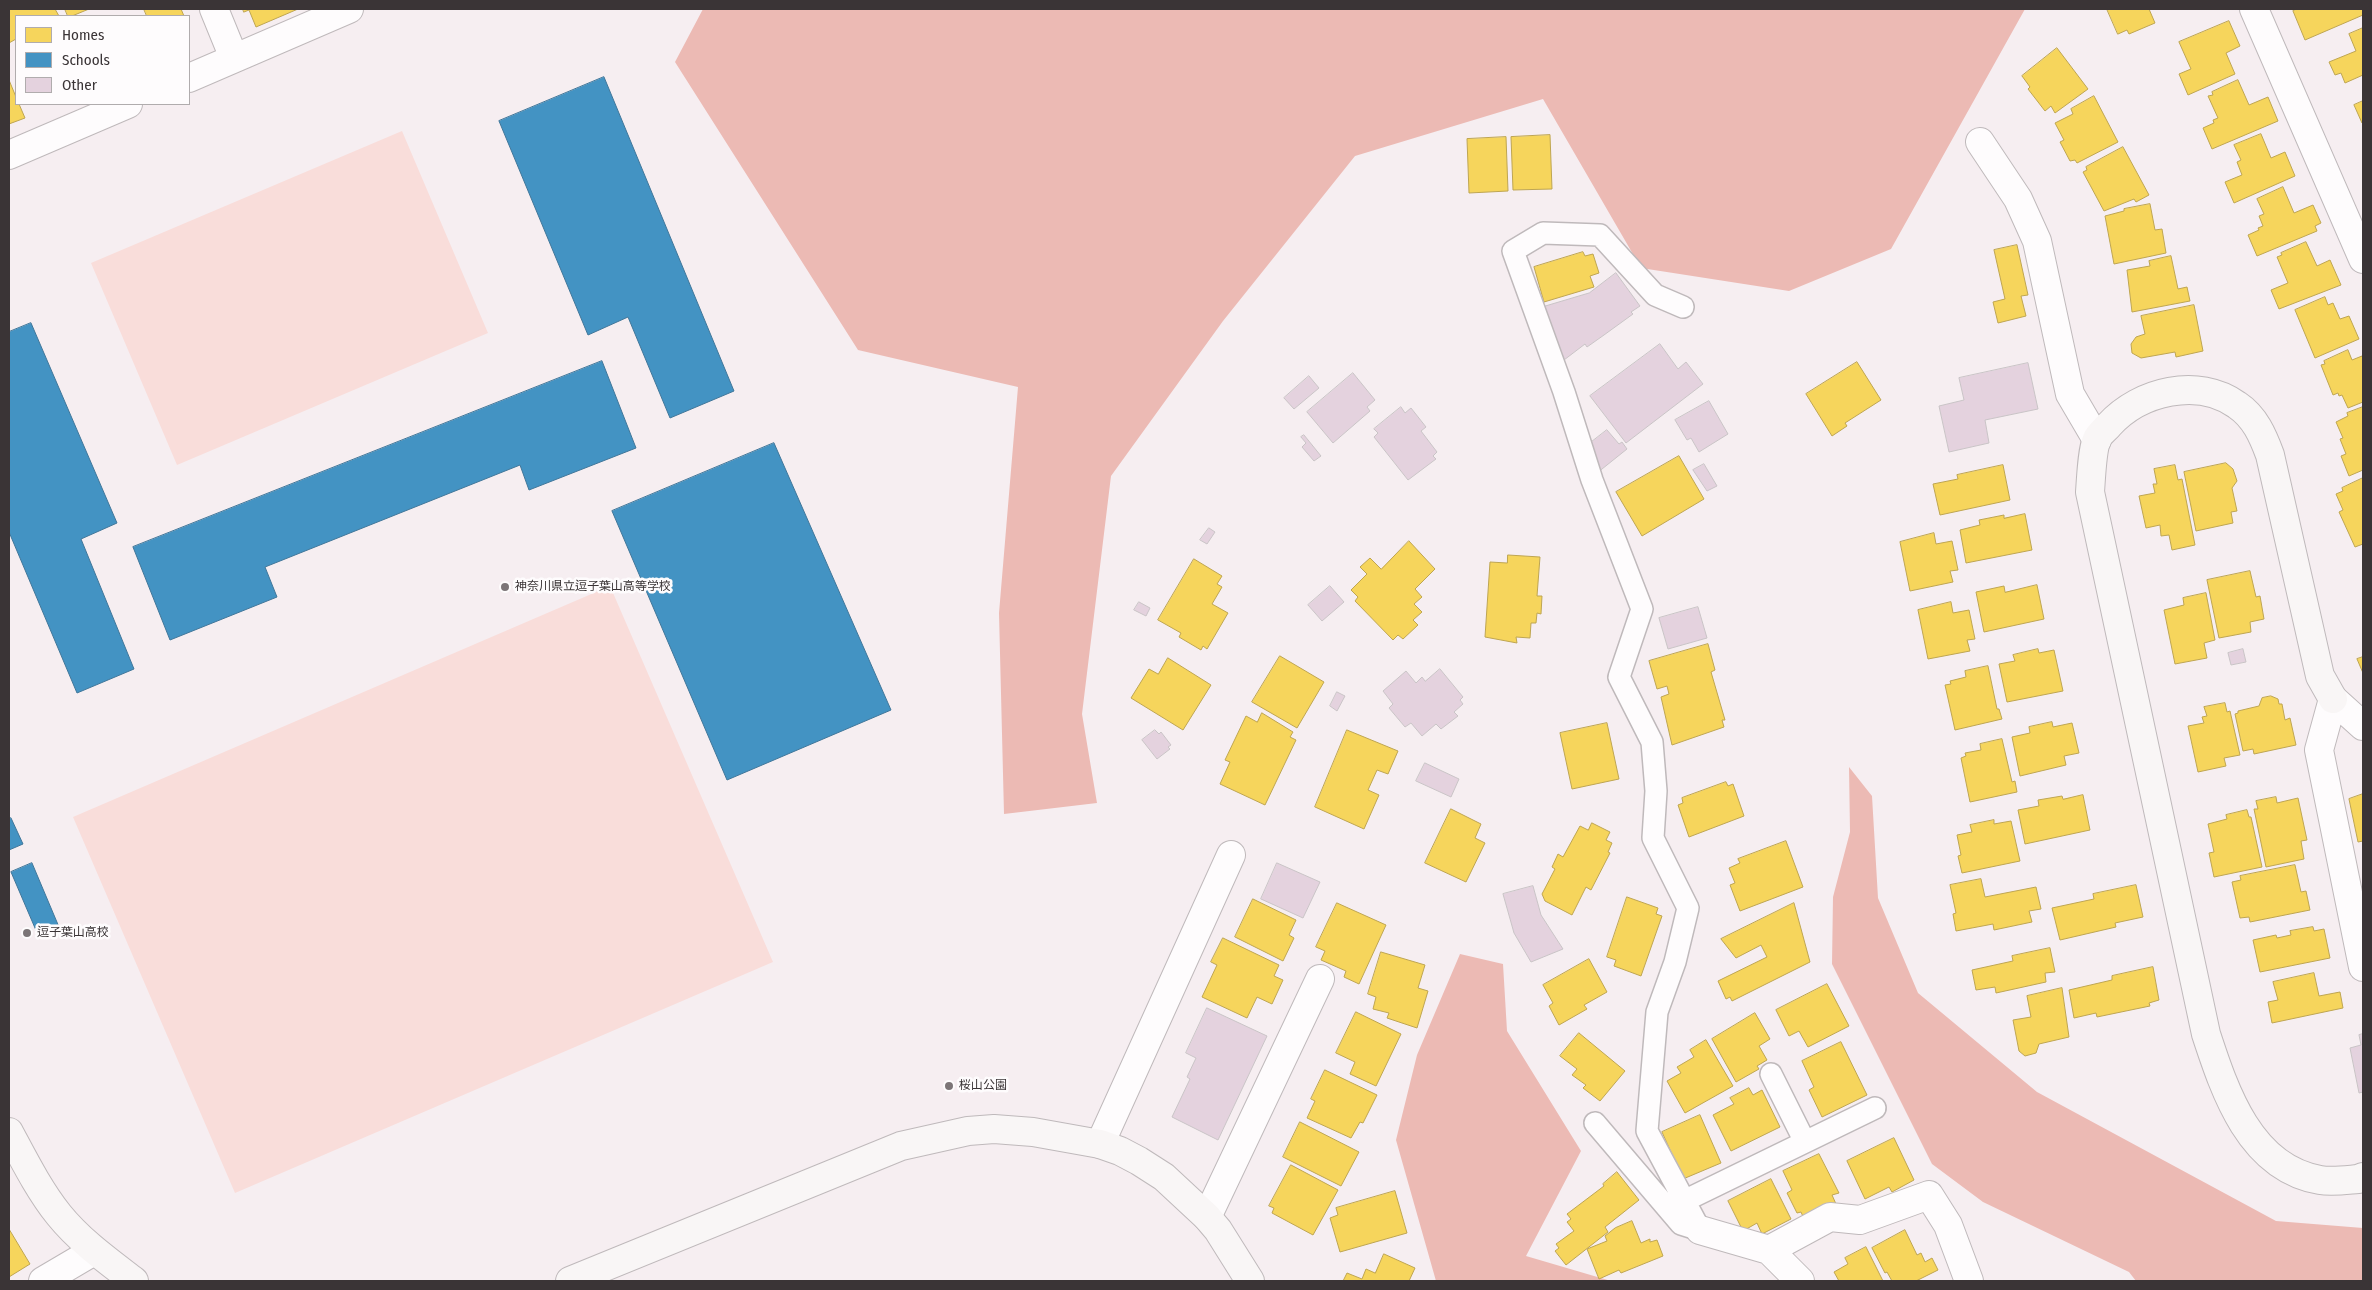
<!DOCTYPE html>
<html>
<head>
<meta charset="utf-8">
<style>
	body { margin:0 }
	#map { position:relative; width:2372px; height:1290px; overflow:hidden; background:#f6eef1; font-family:"Fira Sans Condensed",sans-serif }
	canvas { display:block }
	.frame { position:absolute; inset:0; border:10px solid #3a3436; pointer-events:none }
	.legend { position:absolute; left:15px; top:15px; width:175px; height:90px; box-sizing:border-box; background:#fefcfd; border:1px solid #b0acad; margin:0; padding:6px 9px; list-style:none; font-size:15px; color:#3a3436 }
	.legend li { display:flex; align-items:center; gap:10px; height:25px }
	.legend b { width:25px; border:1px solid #b0acad }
</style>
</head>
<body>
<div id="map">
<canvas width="2372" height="1290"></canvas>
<div class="frame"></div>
<ul class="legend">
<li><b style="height:14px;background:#f6d55c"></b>Homes</li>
<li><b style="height:14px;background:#4393c3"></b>Schools</li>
<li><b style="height:14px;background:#e4d2de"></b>Other</li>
</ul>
</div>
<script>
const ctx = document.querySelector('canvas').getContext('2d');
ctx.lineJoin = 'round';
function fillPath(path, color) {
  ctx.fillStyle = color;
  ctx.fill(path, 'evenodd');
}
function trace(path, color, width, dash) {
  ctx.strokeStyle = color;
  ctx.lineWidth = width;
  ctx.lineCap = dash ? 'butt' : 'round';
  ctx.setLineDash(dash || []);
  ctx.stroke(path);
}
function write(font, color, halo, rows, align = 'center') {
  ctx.font = font + ' "Fira Sans Condensed","Noto Sans JP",sans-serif';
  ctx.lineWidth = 5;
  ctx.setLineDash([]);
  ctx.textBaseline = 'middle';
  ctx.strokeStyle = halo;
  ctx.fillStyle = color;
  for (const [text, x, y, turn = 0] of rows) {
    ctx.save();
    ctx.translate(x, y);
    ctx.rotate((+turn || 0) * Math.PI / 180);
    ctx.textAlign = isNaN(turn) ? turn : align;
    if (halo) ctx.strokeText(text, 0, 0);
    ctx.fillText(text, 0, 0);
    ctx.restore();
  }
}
fillPath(new Path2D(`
	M402,131L488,333L177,465L91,263Z
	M610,586L773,962L235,1193L73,817Z`), '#f9ddda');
fillPath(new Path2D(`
	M703,9H2025L1891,249L1789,291L1641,268L1543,99L1355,156L1223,321L1111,476L1082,714L1097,803L1004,814L999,613L1018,387L858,350L675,62Z
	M1849,767L1872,796L1878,898L1918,993L2037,1092L2276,1221L2363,1228V1281H2136L2129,1272L1983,1202L1932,1164L1832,964L1833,897L1850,832Z
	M1460,954L1503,964L1507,1031L1581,1151L1526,1256L1611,1281H1436L1396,1140L1417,1055Z`), '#ecbab4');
const homes = new Path2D(`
	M9,9H55L59,16H16V39L9,43Z
	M65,9H89L72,16H68Z
	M144,9H181L184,16H147Z
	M243,9H298L256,27L249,10L244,12Z
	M2107,9H2149L2155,23L2129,34L2127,30L2118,34Z
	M2297,9H2363V15L2305,40L2293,11Z
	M2229,21L2240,46L2226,53L2235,74L2188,95L2179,74L2191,69L2179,42Z
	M2363,28V75L2345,83L2341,73L2335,75L2329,62L2356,51L2349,34Z
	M2057,48L2088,89L2055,113L2051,106L2045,111L2028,89L2030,87L2022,76Z
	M9,80L16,97V104H19L25,118L9,124Z
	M2238,80L2249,105L2268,97L2278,121L2212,149L2203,128L2214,123L2213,120L2218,118L2208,96L2213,95L2212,92Z
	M2094,96L2118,142L2077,163L2075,160L2070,161L2060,142L2064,140L2055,123L2073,114L2071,109Z
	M2363,101V123H2362L2354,105Z
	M2261,134L2271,158L2285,152L2295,176L2234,203L2225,182L2242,175L2237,162L2241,160L2234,145Z
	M1550,135L1552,189L1513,190L1511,137Z
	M1506,137L1508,191L1469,193L1467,139Z
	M2123,147L2149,195L2136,202L2134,199L2104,211L2083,172L2087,170L2086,167Z
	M2283,187L2294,213L2313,205L2321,223L2315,226L2317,231L2257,256L2248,235L2259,230L2258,228L2263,226L2259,216L2264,214L2257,199Z
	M2150,204L2155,230L2162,229L2166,253L2114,264L2105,216L2124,211V209Z
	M2306,242L2317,266L2330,260L2341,285L2279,309L2271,290L2288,283L2277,257L2282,255L2281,253Z
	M2017,245L2028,295L2021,296L2026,316L1998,323L1993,302L2005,299L1994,250Z
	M1583,252L1585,256L1593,254L1599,273L1590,276L1594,287L1544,302L1534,267Z
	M2171,256L2178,289L2187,287L2190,301L2132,312L2127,270L2150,266L2149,261Z
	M2325,297L2328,305L2333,303L2340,319L2349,316L2359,339L2315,358L2295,310Z
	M2194,305L2203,351L2176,357L2175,352L2141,358L2132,353L2131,344L2136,337L2145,334L2141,316Z
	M2348,350L2352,360L2362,356L2363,359V402L2348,408L2342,395L2339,396L2338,393L2333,395L2321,365L2325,364L2324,361Z
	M1857,362L1881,400L1845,423L1847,426L1832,436L1806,394Z
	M2363,407V470L2349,476L2341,456L2346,454L2340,439L2343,438L2336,422L2348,416L2347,413Z
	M1679,456L1704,499L1642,536L1616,492Z
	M2226,463L2233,469L2237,481L2232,488L2237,511L2231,512L2233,523L2196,531L2184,472Z
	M2003,465L2010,500L1940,515L1933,484L1958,479L1957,475Z
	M2175,465L2178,480L2182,479L2195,545L2172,550L2169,535L2161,536L2160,525L2146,528L2139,496L2155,493L2153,484H2157L2154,469Z
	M2363,478V544L2355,547L2339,512L2343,510L2336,494L2343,491L2342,488Z
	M2025,514L2032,550L1966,563L1960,530L1980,525L1979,520L2004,515V518Z
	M1934,533L1936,544L1952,541L1958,570L1950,571L1953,582L1910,591L1900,542Z
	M1409,541L1435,569L1415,589L1422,597L1414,604L1422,612L1413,620L1418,625L1403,639L1398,635L1393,640L1355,601L1358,597L1351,590L1367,574L1360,567L1370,558L1381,569Z
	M1508,555L1540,557L1537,596H1542L1541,614L1537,613L1536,623H1531L1530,638L1516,637L1517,643L1485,637L1490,562L1507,563Z
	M1194,559L1222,576L1217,584L1222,587L1212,604L1228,613L1207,649L1203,646L1201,650L1179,637L1181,633L1158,620Z
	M2250,571L2256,597L2260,596L2264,619L2250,622L2251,632L2219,638L2207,580Z
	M2037,585L2044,619L1984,632L1976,592L2004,586L2005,592Z
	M2206,593L2215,640L2204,643L2207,658L2175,664L2164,610L2184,605L2183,598Z
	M1951,602L1953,613L1969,610L1975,639L1967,640L1970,651L1928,659L1918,610Z
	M1708,644L1715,670L1711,672L1725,720H1722L1724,727L1672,745L1661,697L1669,694L1667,686L1657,689L1649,661Z
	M2038,649L2039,653L2054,650L2063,691L2007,702L1999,664L2015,661L2013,655Z
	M1280,656L1324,682L1297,728L1252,702Z
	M2363,657V673L2357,659Z
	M1168,658L1211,685L1183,730L1131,698L1149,669L1158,674Z
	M1988,666L1997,709H1999L2002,719L1955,730L1945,685L1951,684L1950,681L1966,677L1965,671Z
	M2271,696L2278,699L2279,704H2282L2285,720L2290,718L2296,745L2254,754L2253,749L2243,751L2235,714L2238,713V711L2259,706L2262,698Z
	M2225,703L2227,712L2230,711L2240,755L2224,758L2226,766L2198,772L2188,726L2204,723L2202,717L2207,716L2204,707Z
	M1262,713L1293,732L1290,737L1296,740L1265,805L1220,784L1230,762L1225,760L1246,716L1257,722Z
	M2052,722L2053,727L2072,723L2079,753L2064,756L2066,765L2020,776L2012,737L2030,733L2029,727Z
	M1607,723L1619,779L1572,789L1560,733Z
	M1347,730L1398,751L1388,774L1377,770L1368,790L1379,795L1364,829L1315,807Z
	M2002,739L2012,782L2015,781L2017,792L1970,802L1961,758L1966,756L1965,753L1981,750L1980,744Z
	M1726,782L1728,786L1733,784L1744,816L1689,837L1678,805L1683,803L1682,798Z
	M2363,794V841L2358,842L2349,799Z
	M2083,795L2090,830L2025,844L2018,810L2039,806L2038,800L2062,796L2063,799Z
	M2276,797L2277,803L2298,798L2307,840L2301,841L2304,859L2266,867L2254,809H2258L2256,801Z
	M1451,809L1481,824L1475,838L1485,843L1466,882L1425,863Z
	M2247,810L2249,817H2251L2262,867L2214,877L2209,853L2214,852L2208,824L2227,819L2226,815Z
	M1994,820V824L2011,821L2020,861L1962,873L1958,856L1961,855L1957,835L1972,832L1970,825Z
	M1592,823L1610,832L1606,840L1612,843L1608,852L1610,853L1591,890L1586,887L1572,915L1545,901L1542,894L1555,869L1552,867L1558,854L1563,857L1580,826L1588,830Z
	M1786,841L1803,887L1740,911L1730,885L1735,883L1729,868L1740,863L1738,859Z
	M2295,865L2301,892L2306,891L2310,910L2250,922L2249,917L2240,918L2232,882L2241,880L2240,876Z
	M1981,879L1985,897L2036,887L2041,909L2029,911L2032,922L1994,930L1993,924L1956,931L1953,914L1956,913L1950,885Z
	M2136,885L2143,917L2115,923L2116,927L2060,940L2052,908L2094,899L2093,894Z
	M1627,897L1658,908L1656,914L1662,916L1641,976L1614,966L1616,960L1607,957Z
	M1253,899L1296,920L1289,935L1294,938L1283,961L1235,937Z
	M1337,903L1386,925L1359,984L1344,977L1346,971L1321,960L1325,951L1316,947Z
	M1794,903L1810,962L1732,1001L1730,997L1726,999L1718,981L1767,957L1761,945L1736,958L1721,939Z
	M2313,927L2314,931L2324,929L2330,958L2260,972L2253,940L2276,935L2277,938L2291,935L2290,931Z
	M1223,938L1279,965L1274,976L1283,980L1272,1004L1257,997L1247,1018L1202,997L1217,965L1211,962Z
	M2050,948L2055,972L2045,973L2046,982L1996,993L1995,987L1976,990L1972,970L2013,961L2012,956Z
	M1381,952L1425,965L1418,988L1428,991L1417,1028L1387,1018L1389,1013L1373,1009L1376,997L1368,994Z
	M1589,959L1607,992L1584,1005L1587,1009L1559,1025L1549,1006L1553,1003L1543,985Z
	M2153,967L2159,1000L2149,1003L2150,1006L2097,1017L2096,1013L2074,1018L2069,990L2112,980V976Z
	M2314,973L2319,996L2340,992L2343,1008L2272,1023L2268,1002L2278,1000L2273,982Z
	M1827,984L1849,1026L1808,1047L1799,1031L1789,1036L1776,1010Z
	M2062,988L2069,1037L2039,1044L2036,1053L2025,1056L2019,1051L2013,1020L2031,1017L2027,996Z
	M1356,1012L1401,1034L1376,1086L1350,1074L1355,1062L1336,1053Z
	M1755,1013L1770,1039L1759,1046L1767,1060L1757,1066L1759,1069L1736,1082L1712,1039Z
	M1579,1033L1625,1071L1600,1101L1583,1088L1586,1085L1572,1075L1577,1069L1560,1056Z
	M1706,1040L1733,1086L1685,1113L1667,1081L1681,1073L1677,1067L1694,1057L1690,1050Z
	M1841,1042L1867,1095L1822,1117L1809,1090L1814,1087L1802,1061Z
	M1325,1070L1377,1095L1363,1123L1360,1122L1351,1138L1307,1118L1315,1101L1311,1099Z
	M1749,1088L1753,1095L1762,1090L1780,1127L1731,1151L1713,1115L1734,1104L1730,1098Z
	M1700,1115L1721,1163L1683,1179L1662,1132Z
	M1300,1122L1359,1152L1341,1186L1283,1157Z
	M1894,1138L1914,1180L1892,1192L1889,1187L1865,1199L1847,1161Z
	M1819,1154L1839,1193L1832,1195L1836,1204L1804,1219L1801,1212L1797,1213L1787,1193L1792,1190L1783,1171Z
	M1291,1165L1338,1190L1313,1235L1272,1213L1274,1208L1269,1206Z
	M1617,1172L1639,1200L1605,1227L1608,1232L1566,1265L1555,1251L1559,1248L1556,1244L1574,1231L1567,1222L1571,1219L1567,1214L1604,1186L1603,1184Z
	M1771,1179L1791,1219L1762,1234L1757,1223L1743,1231L1728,1201Z
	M1395,1191L1407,1233L1340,1252L1330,1218L1338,1215L1336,1208Z
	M1632,1221L1641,1243L1650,1239V1242L1657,1240L1663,1256L1621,1273L1619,1270L1599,1279L1587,1249L1607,1241L1605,1236L1615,1228Z
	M9,1229L30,1264L9,1277Z
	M1905,1230L1917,1255L1921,1253L1925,1262L1932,1258L1938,1270L1916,1281H1892L1887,1272L1885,1273L1872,1248Z
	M1866,1247L1883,1281H1839L1834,1272L1848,1264L1845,1258Z
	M1384,1254L1415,1268L1409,1281H1343L1347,1273L1362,1279L1366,1269L1375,1273Z`);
fillPath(homes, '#f6d55c');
trace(homes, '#bea551', 1);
const schools = new Path2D(`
	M604,77L734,391L670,418L628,317L588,335L499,121Z
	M31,323L117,523L81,539L134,669L77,693L9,532V332Z
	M602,361L636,448L529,490L520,465L265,567L277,597L170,640L133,547Z
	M774,443L891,710L727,780L612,511Z
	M11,818L23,844L9,850V819Z
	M32,863L59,927L38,935L11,872Z`);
fillPath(schools, '#4393c3');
trace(schools, '#407699', 1);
const building = new Path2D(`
	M1616,273L1640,306L1631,312L1633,314L1604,335L1587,347L1585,344L1564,360L1542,307L1589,293Z
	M1660,344L1678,369L1686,362L1703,384L1626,443L1590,396Z
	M2028,363L2038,409L1985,420L1989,443L1949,452L1939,406L1964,400L1959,378Z
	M1353,373L1375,400L1367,407L1370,411L1333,443L1307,412Z
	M1309,376L1319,388L1294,409L1284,398Z
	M1709,401L1728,434L1699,452L1691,438L1687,440L1675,420Z
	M1401,407L1405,413L1411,408L1426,427L1421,431L1437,452L1433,456L1436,459L1408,480L1374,437L1378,433L1374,429Z
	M1607,430L1619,444L1622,442L1627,449L1597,473L1589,444Z
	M1304,435L1321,456L1314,461L1302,447L1306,443L1301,437Z
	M1704,464L1717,486L1707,491L1693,470Z
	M1209,528L1215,532L1207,544L1200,540Z
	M1330,586L1344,602L1322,621L1308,605Z
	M1139,602L1150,608L1146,616L1134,610Z
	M1698,607L1707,638L1668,649L1659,618Z
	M2243,649L2246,662L2231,665L2228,653Z
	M1440,669L1463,697L1460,700L1463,704L1454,712L1458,716L1441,729L1436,724L1422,736L1411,723L1405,727L1389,708L1393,704L1383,691L1406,671L1416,683L1422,677L1425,681Z
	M1337,692L1345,696L1337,711L1330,706Z
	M1155,730L1159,734L1161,732L1171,745L1168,747L1170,749L1157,759L1142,740Z
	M1425,763L1459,779L1451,797L1416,781Z
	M1277,863L1320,882L1303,918L1261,899Z
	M1533,886L1541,915L1563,949L1531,962L1514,933L1503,894Z
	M1207,1008L1267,1036L1218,1140L1172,1117L1190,1079L1187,1077L1196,1058L1186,1053Z
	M2363,1034V1092L2359,1093L2350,1048L2361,1045L2359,1035Z`);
fillPath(building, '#e4d2de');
trace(building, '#c9c4c6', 1);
const lane = new Path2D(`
	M1683,307L1655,295L1600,235L1543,233L1513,251L1564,392L1592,480L1642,609L1619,677L1652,742L1656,791L1653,838L1688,908L1675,962L1657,1012L1647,1131L1700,1230
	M1771,1074L1805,1142
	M1595,1123L1681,1224L1700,1230
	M1684,1201L1875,1108`);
const street = new Path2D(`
	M214,9L234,58
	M2254,9L2363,259
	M189,78L349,9
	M1980,142L2018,199L2037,241L2070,394L2097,440
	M9,155L128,104
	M2363,726L2333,699L2319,750L2363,967
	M1100,1144L1231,855
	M1207,1217L1320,979
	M1700,1230L1769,1250L1800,1281
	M1769,1250L1830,1217L1860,1220L1929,1195L1948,1225L1969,1281
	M43,1281L94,1251`);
const secondary = new Path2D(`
	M2333,699L2320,676L2270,455C2263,436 2255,417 2237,405C2198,377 2140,391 2109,425C2106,429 2099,434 2097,439C2092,449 2091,480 2090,492L2206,1034C2225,1092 2250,1168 2320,1180C2332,1182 2346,1180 2358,1179L2363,1177
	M9,1132C24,1160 39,1190 59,1215C80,1241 108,1261 134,1281
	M570,1281L901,1146L968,1131L994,1129L1033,1132L1100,1144L1120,1151L1139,1161L1164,1177L1207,1217L1218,1230L1250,1281`);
trace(lane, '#bfb9bb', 24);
trace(street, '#bfb9bb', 30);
trace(secondary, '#bfb9bb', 30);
trace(lane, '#fefcfd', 21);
trace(street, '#fefcfd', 28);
trace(secondary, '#f9f6f6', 28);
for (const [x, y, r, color] of [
	[505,587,5,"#7c7577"],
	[27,933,5,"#7c7577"],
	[949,1086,5,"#7c7577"]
]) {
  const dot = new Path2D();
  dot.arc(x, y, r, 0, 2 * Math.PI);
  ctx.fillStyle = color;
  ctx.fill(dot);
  trace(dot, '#fefcfd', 2);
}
write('12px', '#3a3436', '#fefcfd', [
	["神奈川県立逗子葉山高等学校",515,587],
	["逗子葉山高校",37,933],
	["桜山公園",959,1086]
], 'left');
</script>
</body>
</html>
